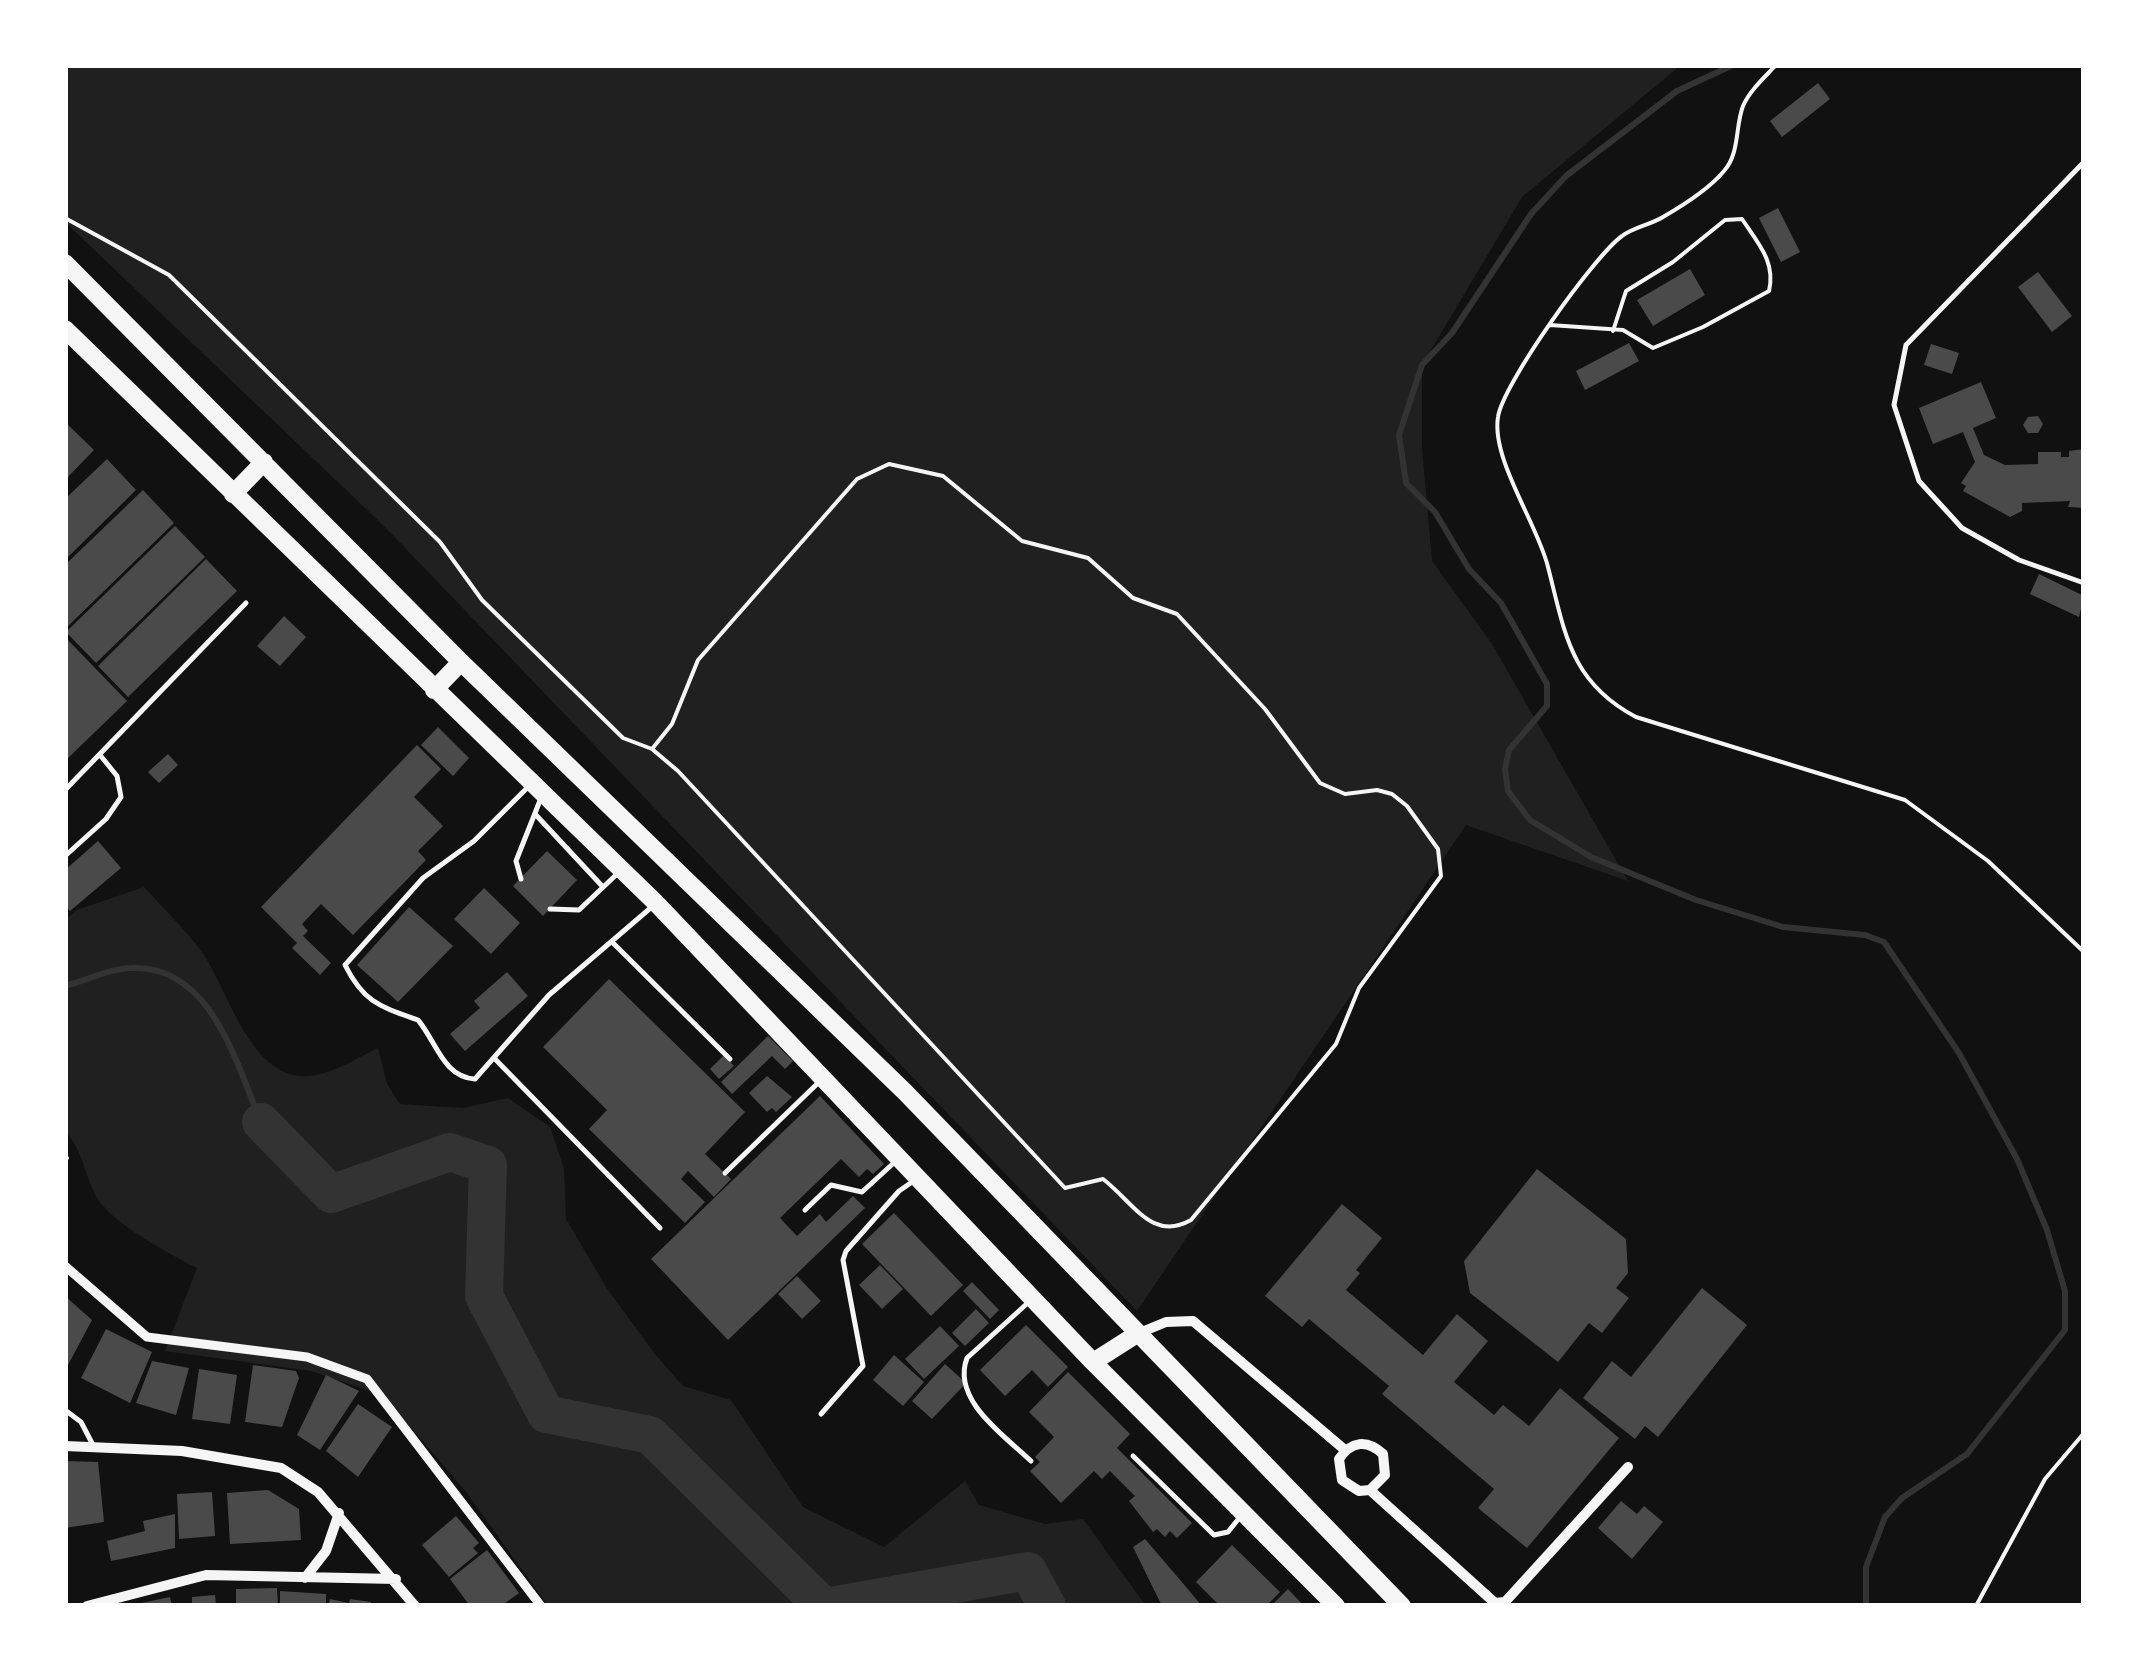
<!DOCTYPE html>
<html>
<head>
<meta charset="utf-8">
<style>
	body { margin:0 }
	#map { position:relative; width:2149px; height:1671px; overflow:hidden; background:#111; font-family:Signika,sans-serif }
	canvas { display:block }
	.frame { position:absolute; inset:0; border:68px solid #fff; pointer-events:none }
</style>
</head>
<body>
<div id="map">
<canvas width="2149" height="1671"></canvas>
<div class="frame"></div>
</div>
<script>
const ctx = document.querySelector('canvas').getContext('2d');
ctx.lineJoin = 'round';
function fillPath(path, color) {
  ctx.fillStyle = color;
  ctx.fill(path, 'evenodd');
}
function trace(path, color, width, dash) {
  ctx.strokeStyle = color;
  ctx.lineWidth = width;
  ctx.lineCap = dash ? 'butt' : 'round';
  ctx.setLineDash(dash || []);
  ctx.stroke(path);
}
fillPath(new Path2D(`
	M65,65H1681L1522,197L1422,365V448L1432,561L1492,644L1628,881L1466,825L1137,1311L385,527L65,222Z
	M144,887C163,908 184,928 201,951C227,986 247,1070 299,1076C326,1079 354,1059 378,1048L387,1084L400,1104L463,1108L508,1098L550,1127L564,1169L566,1219L606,1287L654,1353L683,1386L731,1400L803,1507L884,1547L965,1481L979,1505L1045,1524L1083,1519L1146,1606H548L467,1493L384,1396L311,1371L165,1351L197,1268C170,1254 108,1222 95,1194C84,1172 82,1149 65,1131V920L77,910Z`), '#202020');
trace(new Path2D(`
	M1733,65L1677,91L1566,176L1531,214L1452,333L1422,365L1399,435L1406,483L1435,512L1469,569L1501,603L1547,684V706L1509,750L1505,769L1508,791L1530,820L1591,857L1696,900L1783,927L1865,935L1884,942L1959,1053L2017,1159L2047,1230L2065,1291V1330L1967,1454L1902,1498L1885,1517L1866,1567V1606
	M65,986C85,981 111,968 132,968C212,965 236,1064 261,1122`), '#333', 6);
trace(new Path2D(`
	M261,1122L331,1194L450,1152L488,1165L484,1296L546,1414L650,1435L823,1606
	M831,1606L1028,1571L1047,1606`), '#333', 38);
fillPath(new Path2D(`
	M1818,83L1830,99L1782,137L1770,121Z
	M1778,208L1800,252L1781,262L1759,218Z
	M1690,269L1705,295L1653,326L1637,300Z
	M2038,272L2072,316L2052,332L2018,287Z
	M1629,343L1639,361L1585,390L1576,371Z
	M1931,344L1959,353L1952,374L1924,365Z
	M1981,382L1996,418L1973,428L1984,455L2005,465L2038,464V452H2061V457H2069V451L2084,449V508L2068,507L2070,501L2022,503V511L2010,517L1963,491L1966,486L1961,483L1975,462L1963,432L1933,444L1919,408Z
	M2038,416L2043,424L2038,433H2028L2023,425L2028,417Z
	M65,422L94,450L65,480Z
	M107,459L136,490L65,560V499Z
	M143,490L174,523L65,629V565Z
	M175,526L205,557L96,663L66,632Z
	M206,559L237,591L128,697L98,666Z
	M2039,574L2084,596L2079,617L2030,594Z
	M284,616L306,637L280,666L257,646Z
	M65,637L127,701L65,761Z
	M438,727L469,758L453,776L421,745Z
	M417,745L441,769L414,797L443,826L418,851L426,860L353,935L321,904L302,924L308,931L303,936L331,963L320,975L292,948L297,943L261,907Z
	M168,754L178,765L159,783L148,772Z
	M98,841L121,868L70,911L65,905V870Z
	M547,851L577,880L543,916L513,886Z
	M484,888L520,923L491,954L454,919Z
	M409,907L453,946L398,1002L357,965Z
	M507,972L528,996L465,1051L450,1034L480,1008L474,1001Z
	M609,979L745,1112L705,1154L731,1179L714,1197L688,1171L681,1179L705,1202L685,1223L589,1129L607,1110L543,1047Z
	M768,1036L793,1061L785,1069L772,1056L732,1094L721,1082Z
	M724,1055L734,1066L719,1079L710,1069Z
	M767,1076L792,1097L776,1112L772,1108L767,1112L749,1093Z
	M820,1096L884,1164L873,1174L867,1169L859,1177L841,1159L780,1218L797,1236L820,1214L826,1222L853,1196L865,1208L728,1340L651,1259Z
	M1537,1169L1626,1239L1628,1273L1616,1288L1629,1298L1602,1333L1589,1323L1558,1362L1470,1293L1464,1261Z
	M1342,1204L1382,1238L1356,1270L1360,1273L1346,1290L1423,1355L1457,1314L1488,1341L1454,1382L1494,1415L1503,1405L1529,1426L1560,1388L1619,1438L1527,1548L1478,1508L1494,1489L1382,1394L1389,1386L1309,1319L1302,1327L1265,1296Z
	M894,1213L963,1285L931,1316L862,1244Z
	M880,1265L903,1289L882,1309L859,1285Z
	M797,1276L821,1301L802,1319L778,1294Z
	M972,1282L999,1310L990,1319L963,1291Z
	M1702,1288L1747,1325L1658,1437L1645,1426L1635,1439L1583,1398L1612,1361L1631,1377Z
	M65,1296L92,1320L68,1365L65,1363Z
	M976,1309L989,1323L965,1346L952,1333Z
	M1026,1325L1068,1367L1048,1387L1032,1370L1005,1396L980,1370Z
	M940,1326L959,1346L924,1379L905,1359Z
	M106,1329L152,1352L130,1403L81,1378Z
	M894,1355L924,1382L903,1406L873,1380Z
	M152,1361L189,1368L176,1415L136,1403Z
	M945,1364L966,1383L932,1419L912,1401Z
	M253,1365L296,1371L299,1378L282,1427L245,1422Z
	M199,1369L237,1375L230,1424L192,1419Z
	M1068,1372L1130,1434L1117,1448L1192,1523L1177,1538L1170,1531L1165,1537L1157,1529L1153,1532L1129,1501L1135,1496L1110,1471L1102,1479L1094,1471L1061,1503L1030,1471L1040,1462L1035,1457L1054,1437L1029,1412Z
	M326,1375L359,1391L320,1450L297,1435Z
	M358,1404L392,1427L358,1477L326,1451Z
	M65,1461L98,1462L104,1522L65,1528Z
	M268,1490L299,1509L301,1540L230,1544L227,1493Z
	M212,1492L215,1536L179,1539L177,1494Z
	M1621,1501L1637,1514L1644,1506L1663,1522L1632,1559L1598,1528Z
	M175,1514V1548L111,1561L107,1541L145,1531L143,1521Z
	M456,1516L479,1543L473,1548L478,1553L449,1577L422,1545Z
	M1145,1539L1181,1581L1202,1606H1162L1133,1547Z
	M1232,1545L1280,1592L1266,1606H1220L1196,1582Z
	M487,1550L519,1593L501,1606H470L450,1579Z
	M277,1588L278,1606H236V1589Z
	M1288,1589L1304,1606H1271Z
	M280,1591L326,1594V1606H280Z
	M215,1595L216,1606H192V1597Z
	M170,1597L172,1606H137V1604Z
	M330,1599L349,1603L350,1599L371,1602L370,1606H328Z`), '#4a4a4a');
trace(new Path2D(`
	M1776,65C1765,77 1750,90 1743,106C1735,127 1740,153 1724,171C1710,188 1682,206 1663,217C1650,225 1634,227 1622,236C1595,255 1502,385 1498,417C1491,459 1538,525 1548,567C1565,633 1570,682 1636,717L1905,800L1988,861L2084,952
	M65,218L169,275L440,542L482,600L623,738L652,749L678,771L1065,1188L1103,1179C1134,1203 1152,1242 1191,1220L1336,1044L1359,988L1441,876L1438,849L1407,806L1392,794L1377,790L1345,794L1320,783L1265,709L1177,614L1133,598L1088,558L1022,541L943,476L889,464L857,479L698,660L672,724L652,749
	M1550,325L1623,330L1653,348L1703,327L1769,291C1776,262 1758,243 1742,219L1725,220L1673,262L1626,291L1613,331
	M65,1160L67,1158
	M1976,1606L2045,1479L2084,1433`), '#f5f5f5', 4);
trace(new Path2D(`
	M2084,162L1906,345L1894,405L1919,481L1962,528L2019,560L2084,583
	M528,787L474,841L423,878L345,965C364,1003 381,1007 418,1020C436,1041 443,1077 475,1079L549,995L654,905
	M65,790L246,603
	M536,815L603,887
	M65,856L106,819L121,797L117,776L100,755
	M521,879L516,861L541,798
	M550,909L579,910L617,874
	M612,942L730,1059
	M495,1059L660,1228
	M725,1173L818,1083
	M805,1210L831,1185L862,1192L897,1160
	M65,1410L81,1422L93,1445
	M821,1414L863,1366L843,1260L846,1251L899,1191L915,1180
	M1133,1456L1214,1535L1228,1532L1240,1517
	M1031,1461C1005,1436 951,1400 967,1358L1031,1300`), '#f5f5f5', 5);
trace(new Path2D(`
	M65,1266L147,1337L307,1357L367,1379L541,1606`), '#f5f5f5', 9);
trace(new Path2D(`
	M1137,1334L1166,1322L1193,1321L1345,1450
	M65,1446L182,1451L281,1468L318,1492L415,1606
	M1370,1490L1385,1475L1383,1454C1367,1439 1351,1441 1339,1459L1342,1480L1359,1491L1370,1490L1495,1603L1505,1602L1628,1467
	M305,1578L326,1551L339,1513
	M87,1606L206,1575L396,1579`), '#f5f5f5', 10);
trace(new Path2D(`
	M65,263L461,662L905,1092L1402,1606
	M65,329L656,903L1093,1362L1336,1606
	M233,494L264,462
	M434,690L461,662
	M1093,1362L1137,1334`), '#f5f5f5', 18);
</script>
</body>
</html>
